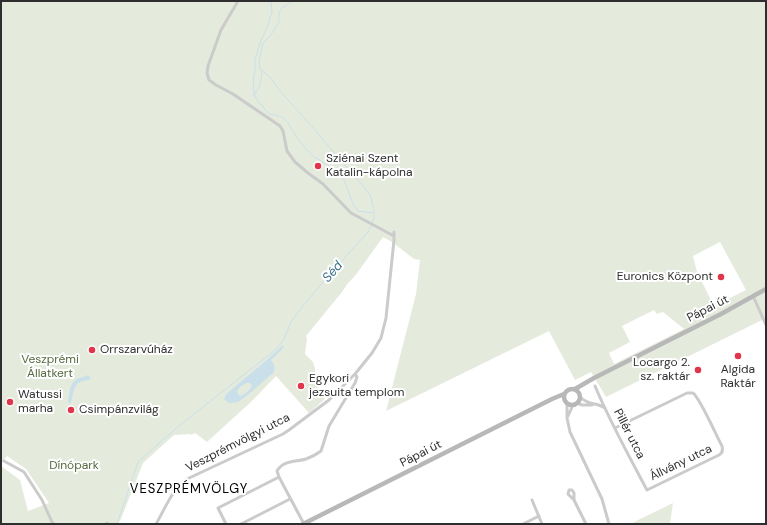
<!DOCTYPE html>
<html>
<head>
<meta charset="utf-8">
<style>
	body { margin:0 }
	#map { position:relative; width:767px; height:525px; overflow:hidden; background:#fff; font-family:"DM Sans",sans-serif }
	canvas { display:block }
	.frame { position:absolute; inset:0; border:2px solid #2e2e2e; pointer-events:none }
</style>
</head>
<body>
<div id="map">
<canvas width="767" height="525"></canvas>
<div class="frame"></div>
</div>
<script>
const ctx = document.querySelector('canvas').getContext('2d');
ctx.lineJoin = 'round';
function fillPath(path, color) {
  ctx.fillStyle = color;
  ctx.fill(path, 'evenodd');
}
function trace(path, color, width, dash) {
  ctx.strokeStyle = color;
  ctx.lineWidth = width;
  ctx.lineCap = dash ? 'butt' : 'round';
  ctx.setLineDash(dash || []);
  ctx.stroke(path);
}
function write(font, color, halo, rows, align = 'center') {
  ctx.font = font + ' "DM Sans",sans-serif';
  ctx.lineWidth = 4;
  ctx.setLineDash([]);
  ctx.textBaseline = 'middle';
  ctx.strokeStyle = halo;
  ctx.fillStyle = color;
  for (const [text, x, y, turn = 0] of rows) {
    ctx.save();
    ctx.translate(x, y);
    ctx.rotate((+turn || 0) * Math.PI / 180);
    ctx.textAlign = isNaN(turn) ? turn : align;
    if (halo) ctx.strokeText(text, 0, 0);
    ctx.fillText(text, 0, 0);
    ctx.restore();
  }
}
fillPath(new Path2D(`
	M1,1H766V321L762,320L606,397L591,372L575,380L549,331L386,411L416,294L420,260L414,259L392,242L383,237L355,276L348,283L342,292L306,336L307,339L305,354L313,362L315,369L316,384L325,399L309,413L276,376L252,401L207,442L195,433L191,435L190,434L174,435L143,463L121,519L118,524H1V466L20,480L28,511L49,503L26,469L7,456L1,464ZM720,242L746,290L714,306L697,272L693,256ZM654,310L657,314L663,312L684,329L614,364L609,353L630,342L622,326Z
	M673,503L670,524H630Z`), '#e5ebdc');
fillPath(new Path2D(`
	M282,346L284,347L271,360C274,364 275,367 274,372L249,394L238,402L229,403L224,399L226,394L268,359ZM246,383H250L252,386C249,391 245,394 240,396L238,394L237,391L240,387Z
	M88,375L91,379C87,380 84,381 80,382C72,386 74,396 70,404L68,402C70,393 68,383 79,378C82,377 85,377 88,375Z`), '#c9dfea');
trace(new Path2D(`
	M271,1L272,12L267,28L261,40L255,60V70L253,81L254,90V95L258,102L262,105L265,110L271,115H276L282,117L288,123L297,138L305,148L313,156L334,169L344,180L353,204L358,211L373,213
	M293,1L282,8L279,13V22L270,36L263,43L259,61L260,69L271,78L280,91L315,130L336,155L363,186L370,195L374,209V219L372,223
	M254,95L260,86L262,71
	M117,524L137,465L139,461L180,425L274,351L283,341L291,322L302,307L323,282L368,232L371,226`), '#c9dfea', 1);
trace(new Path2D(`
	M238,1L221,30L208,66L207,73L209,80L216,85L233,94L280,126L283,131L287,151L295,162L308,173L323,184L351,213L394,236
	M753,296L766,325
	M595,386C610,422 629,456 647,490L719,455C723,453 723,450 722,446C716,435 700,398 693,393H687L615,428
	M580,397C589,406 597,402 605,408
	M567,403V418L570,432L602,499L609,524
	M577,403L582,405H592
	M568,416L573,405
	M4,461L24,472L42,500L52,522L54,524
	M532,500L542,524
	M574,500L568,494L569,490H572L574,493V500L586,524
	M106,524L107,523
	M156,524C165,509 172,489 187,479L283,434L289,430L329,400L355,374L372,353L381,338L386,318L394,240V232
	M226,524L218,508L279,477
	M241,524L290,499
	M304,524L279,477L277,471C283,460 296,462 306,459C312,457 317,454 321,451L329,426L355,383L357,377L355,374
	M523,524L539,516`), '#cbcbcb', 3);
trace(new Path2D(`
	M575,389L594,378L721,314L766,289
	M564 397a8 8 0 1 1 16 0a8 8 0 1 1-16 0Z
	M303,524L552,399L564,394`), '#b8b8b8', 4.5);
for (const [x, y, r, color] of [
	[318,166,4,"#e0354b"],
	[721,277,4,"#e0354b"],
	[92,350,4,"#e0354b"],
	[738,356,4,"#e0354b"],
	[698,370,4,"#e0354b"],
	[301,386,4,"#e0354b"],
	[10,402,4,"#e0354b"],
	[71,410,4,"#e0354b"]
]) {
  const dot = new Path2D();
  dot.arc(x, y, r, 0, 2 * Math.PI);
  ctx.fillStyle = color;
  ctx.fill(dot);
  trace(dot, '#fff', 1.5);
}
write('12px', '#2e2e2e', '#fff', [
	["Sziénai Szent",326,159],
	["Katalin-kápolna",326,173],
	["Euronics Központ",713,277,"right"],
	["Orrszarvúház",100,350],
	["Locargo 2.",690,363,"right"],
	["sz. raktár",690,377,"right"],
	["Algida",738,370,"center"],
	["Raktár",738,384,"center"],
	["Egykori",309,379],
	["jezsuita templom",309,393],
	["Watussi",18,395],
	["marha",18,409],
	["Csimpánzvilág",79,410]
], 'left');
write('12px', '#2e2e2e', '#fff', [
	["Pápai út",708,309,-27],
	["Pillér utca",629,434,63],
	["Veszprémvölgyi utca",238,443,-27],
	["Pápai út",421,454,-27],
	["Állvány utca",681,463,-26]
]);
write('12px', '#54683d', '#fff', [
	["Veszprémi",50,360],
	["Állatkert",50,374],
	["Dínópark",74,466]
]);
write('italic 13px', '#3f738e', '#fff', [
	["Séd",333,272,-49]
]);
ctx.letterSpacing = '1px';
write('13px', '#000', '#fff', [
	["VESZPRÉMVÖLGY",189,490]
]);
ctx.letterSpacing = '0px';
</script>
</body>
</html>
